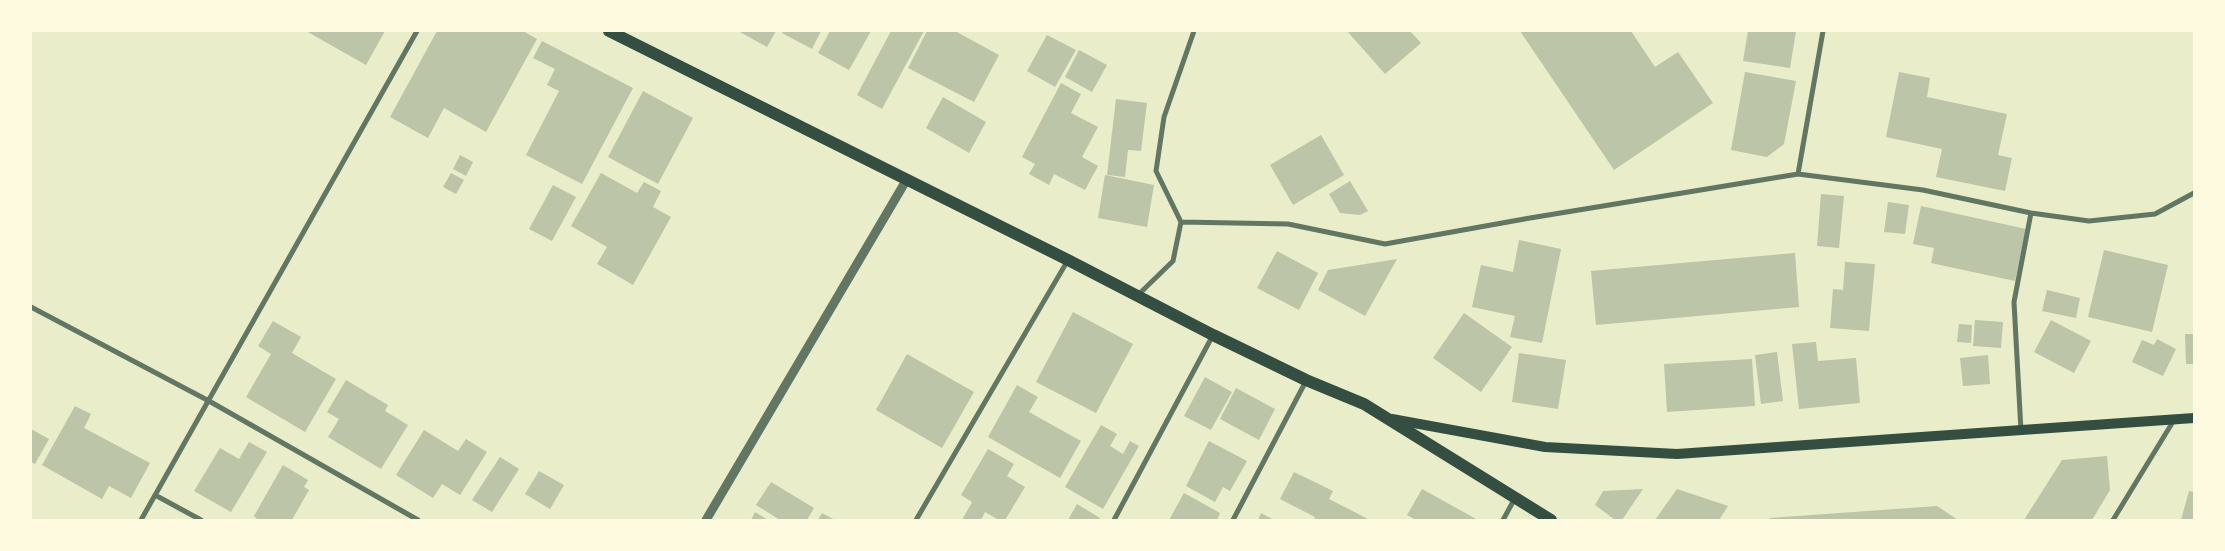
<!DOCTYPE html>
<html>
<head>
<meta charset="utf-8">
<style>
	body { margin:0 }
	#map { position:relative; width:2225px; height:551px; overflow:hidden; background:#e9edc9; font-family:Manrope,sans-serif }
	canvas { display:block }
	.frame { position:absolute; inset:0; border:32px solid #fefae0; pointer-events:none }
</style>
</head>
<body>
<div id="map">
<canvas width="2225" height="551"></canvas>
<div class="frame"></div>
</div>
<script>
const ctx = document.querySelector('canvas').getContext('2d');
ctx.lineJoin = 'round';
function fillPath(path, color) {
  ctx.fillStyle = color;
  ctx.fill(path, 'evenodd');
}
function trace(path, color, width, dash) {
  ctx.strokeStyle = color;
  ctx.lineWidth = width;
  ctx.lineCap = dash ? 'butt' : 'round';
  ctx.setLineDash(dash || []);
  ctx.stroke(path);
}
fillPath(new Path2D(`
	M306,31H385L366,65Z
	M437,31H523L537,39L486,132L444,108L428,138L390,117Z
	M738,31H776L767,47Z
	M783,31H821L812,49L782,33Z
	M830,31H871L849,70L818,53Z
	M891,31H924L882,109L857,95Z
	M927,31H955L999,55L974,102L908,68Z
	M1347,31H1410L1421,43L1385,74Z
	M1520,31H1631L1655,67L1678,52L1713,103L1614,170Z
	M1748,31H1796L1790,68L1743,61Z
	M1047,35L1076,50L1055,87L1027,71Z
	M542,41L633,88L582,184L526,155L559,91L547,85L555,69L533,58Z
	M1079,50L1107,65L1092,92L1065,77Z
	M1745,72L1796,81L1784,144L1767,157L1731,150Z
	M1899,72L1930,78L1927,97L2007,114L1998,155L2012,158L2005,191L1936,177L1942,149L1886,137Z
	M1061,83L1081,94L1071,113L1098,127L1082,157L1098,166L1085,190L1054,174L1049,185L1029,174L1035,164L1022,157Z
	M643,91L693,118L658,184L608,157Z
	M943,97L986,122L969,153L926,128Z
	M1116,99L1147,103L1141,151L1128,150L1125,177L1107,175Z
	M1321,135L1344,175L1293,205L1270,165Z
	M460,155L473,162L466,176L453,169Z
	M451,173L464,180L456,194L443,187Z
	M601,173L637,193L644,182L661,191L653,207L671,217L633,285L597,264L607,247L571,226Z
	M1105,175L1154,185L1147,227L1098,218Z
	M1350,181L1368,211L1360,215L1340,213L1329,194Z
	M553,185L576,197L552,241L529,229Z
	M1821,194L1844,196L1839,248L1817,246Z
	M1888,202L1909,205L1905,234L1884,232Z
	M1921,206L2026,229L2015,281L1931,263L1934,248L1913,244Z
	M1519,240L1561,249L1542,343L1510,337L1515,316L1472,307L1481,265L1513,272Z
	M2104,250L2168,265L2152,332L2088,317Z
	M1277,251L1318,273L1299,310L1257,288Z
	M1795,253L1799,307L1596,325L1591,271Z
	M1397,259L1365,316L1318,290L1328,270Z
	M1845,262L1875,264L1869,331L1830,328L1833,289L1843,290Z
	M2047,290L2080,298L2076,318L2042,311Z
	M1073,312L1133,344L1096,413L1036,382Z
	M1464,313L1512,347L1481,392L1433,358Z
	M1975,320L2003,322L2001,348L1973,346Z
	M2051,320L2091,341L2074,373L2034,352Z
	M273,321L301,337L292,353L336,379L305,432L246,397L271,354L258,346Z
	M1959,324L1972,325L1971,343L1957,342Z
	M2185,334H2194V364H2186Z
	M2157,339L2176,349L2163,376L2132,362L2142,340L2154,345Z
	M1816,342L1818,361L1856,358L1860,403L1799,409L1792,344Z
	M1777,352L1783,401L1761,404L1755,355Z
	M1519,353L1566,360L1558,409L1512,402Z
	M907,354L974,392L942,448L876,410Z
	M1988,355L1990,384L1963,386L1960,358Z
	M1752,359L1755,406L1667,412L1664,364Z
	M1205,377L1232,392L1211,430L1184,416Z
	M346,380L388,405L385,411L408,425L381,469L328,437L339,419L327,412Z
	M1017,385L1038,397L1029,412L1081,441L1060,478L988,437Z
	M1236,388L1275,409L1259,440L1220,419Z
	M75,406L91,414L84,428L150,463L131,498L109,486L102,499L42,465Z
	M1101,425L1117,434L1110,446L1123,454L1130,441L1139,446L1103,509L1065,487Z
	M31,429L49,439L35,464L31,462Z
	M424,430L458,451L466,439L487,452L460,495L442,484L433,498L396,475Z
	M1209,441L1247,461L1230,491L1223,487L1215,502L1186,486Z
	M249,442L267,452L231,512L194,491L220,448L239,459Z
	M988,449L1014,464L1007,476L1025,487L1005,520H999L985,512L981,520H962L972,502L961,495Z
	M2107,456L2110,490L2092,520H2024L2062,460Z
	M500,457L519,469L492,512L472,500Z
	M283,465L308,480L304,487L309,490L292,520H258L254,516Z
	M539,471L564,485L550,509L525,494Z
	M1294,472L1333,491L1329,499L1370,520H1314L1315,517L1280,499Z
	M771,482L814,508L807,520H780L756,505Z
	M1422,489L1478,520H1416L1407,515Z
	M1643,489L1622,520H1615L1595,505L1603,491Z
	M1677,489L1728,506L1719,520H1655Z
	M2189,491L2194,492V520H2181Z
	M1184,493L1220,513L1217,520H1169Z
	M1077,504L1100,518L1099,520H1068Z
	M1937,506L1958,520H1769L1770,518Z
	M755,512L768,520H751Z
	M822,513L835,520H818Z
	M1261,513L1274,520H1258Z`), '#bcc5a7');
trace(new Path2D(`
	M1798,174L1823,31
	M1181,222L1288,224L1385,244L1530,218L1798,174L1923,190L2031,213L2089,221L2155,214L2194,193
	M1138,295L1173,261L1181,222L1156,171L1164,117L1194,31
	M31,307L209,401L418,520
	M2021,431L2014,302L2031,213
	M155,495L201,520
	M141,520L417,31
	M916,520L1068,260
	M1114,520L1213,335
	M1233,520L1306,381
	M1503,520L1515,498
	M2113,520L2174,420`), '#617663', 5);
trace(new Path2D(`
	M706,520L907,179`), '#617663', 9);
trace(new Path2D(`
	M1392,419L1545,447L1677,454L2194,418`), '#344e41', 10);
trace(new Path2D(`
	M609,31L1068,260L1213,335L1306,380L1364,404L1551,520`), '#344e41', 12);
</script>
</body>
</html>
